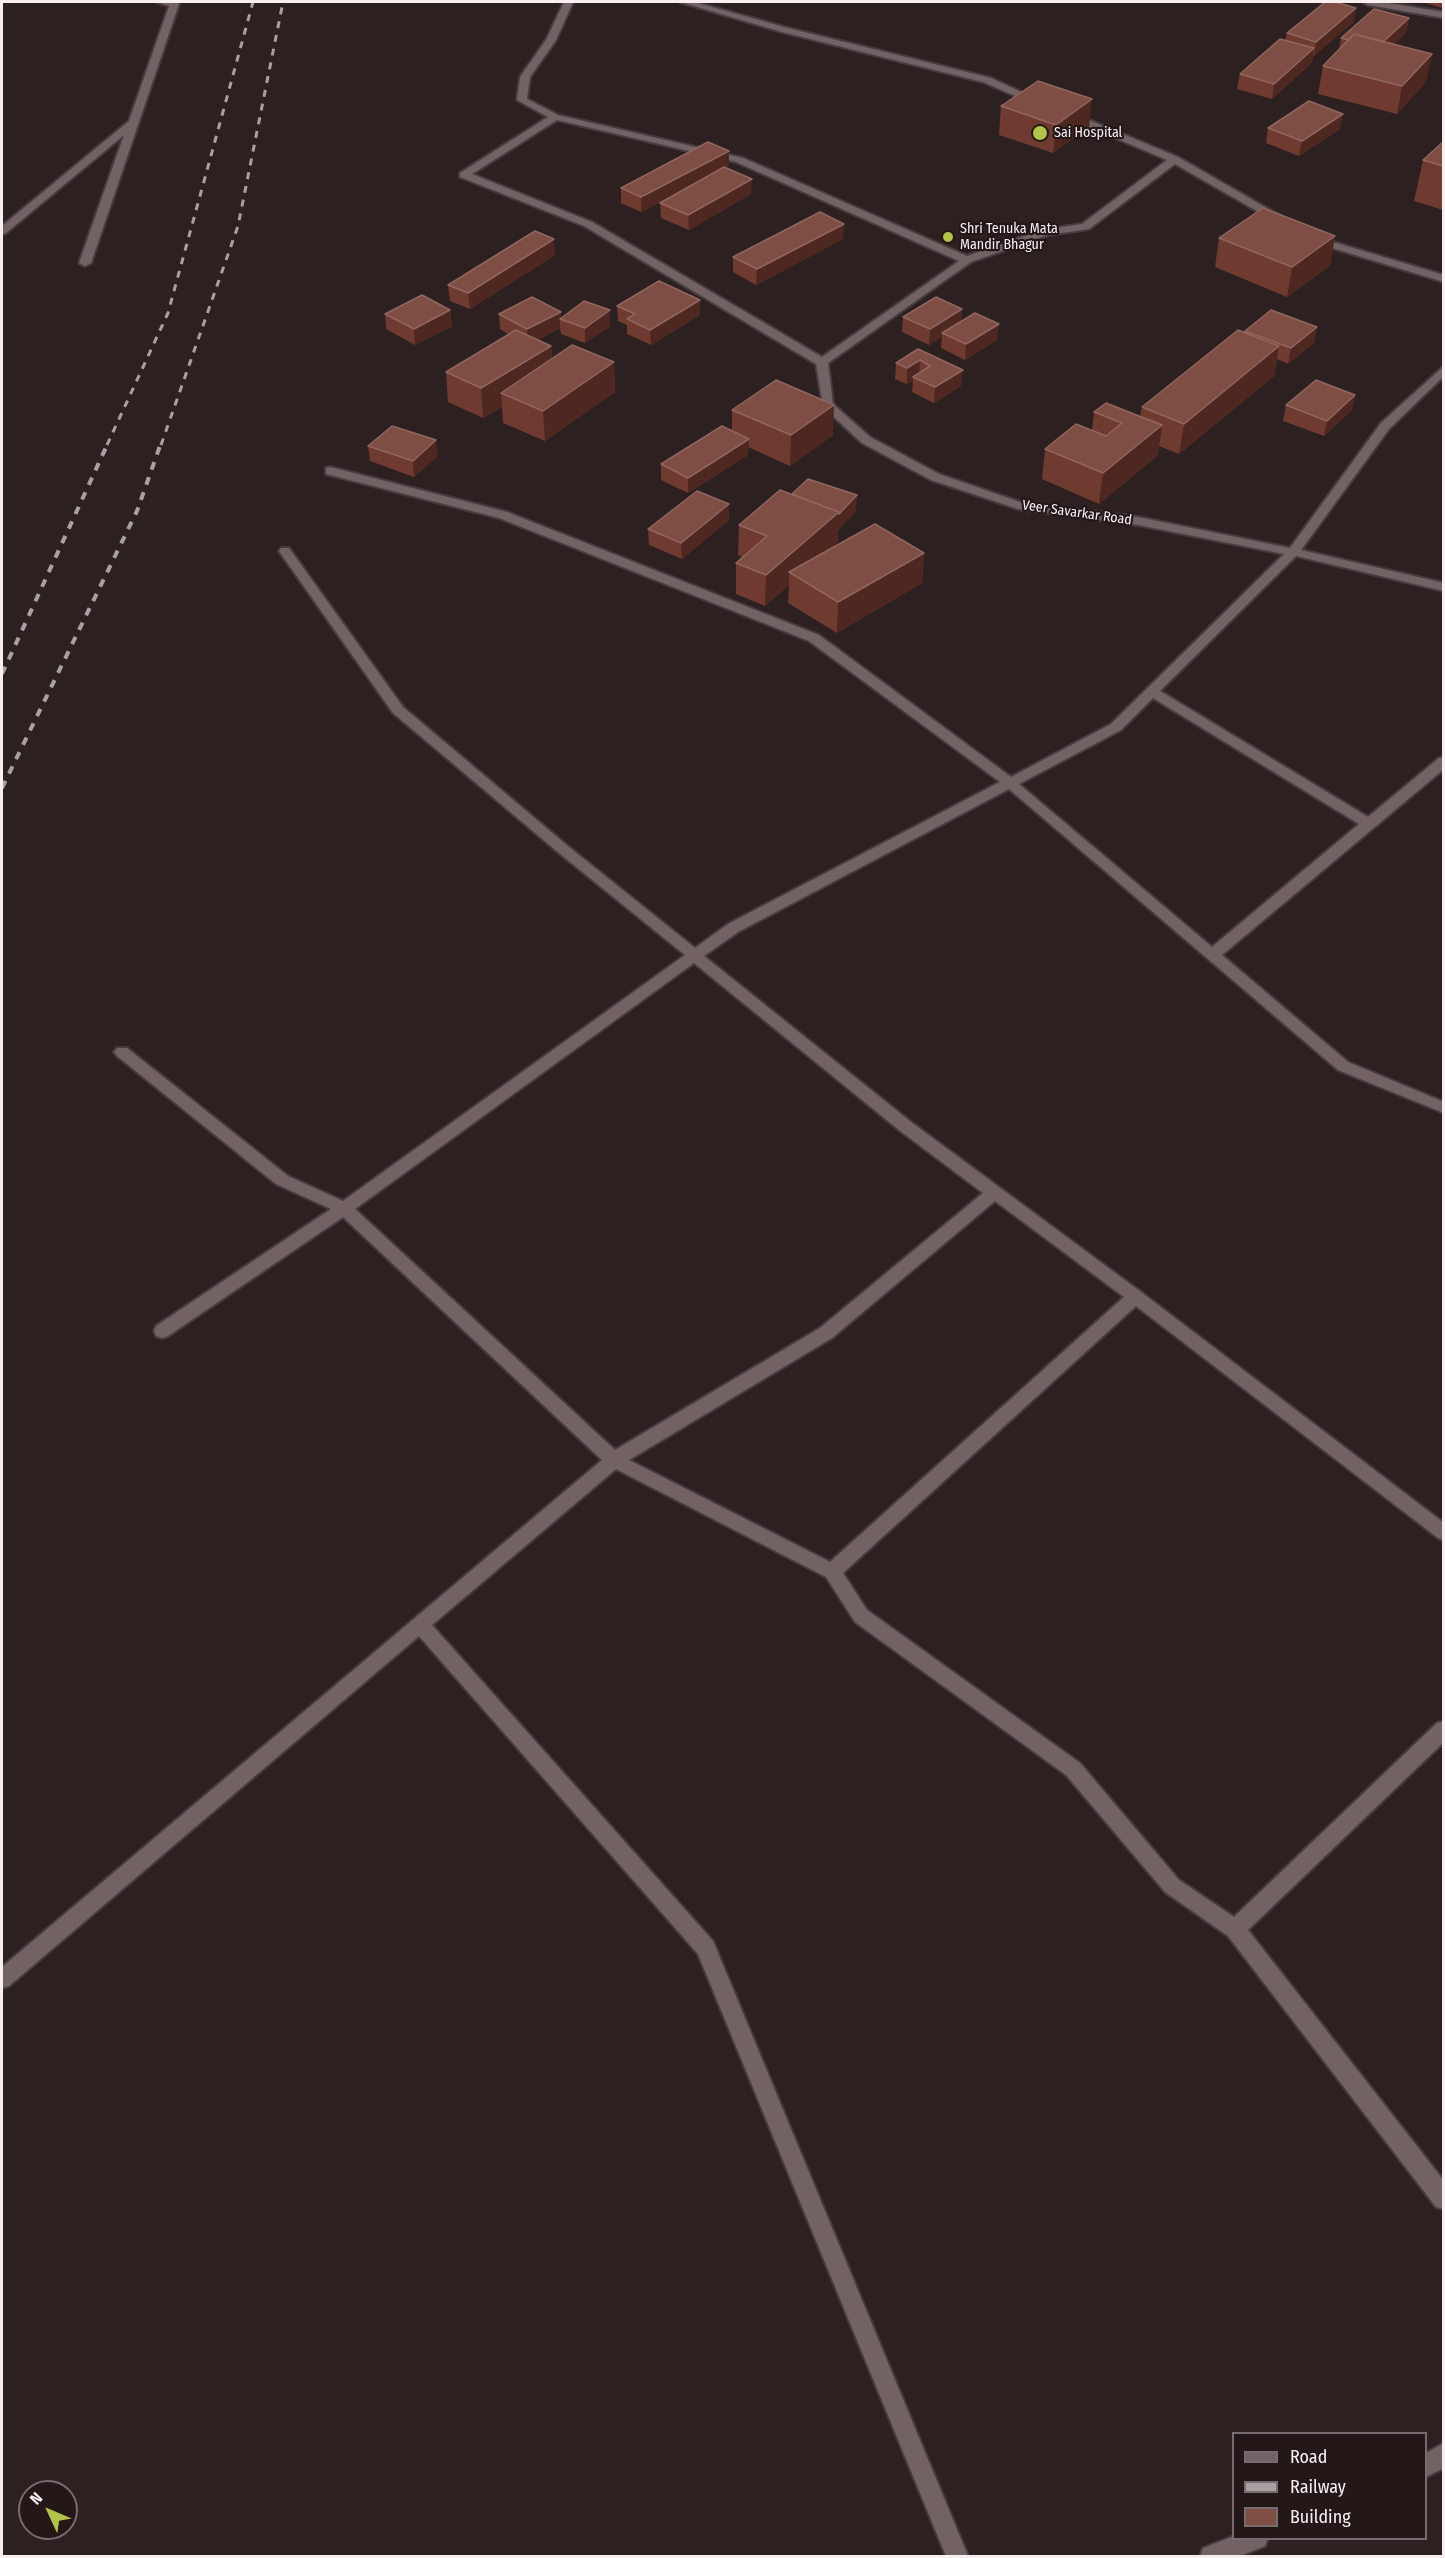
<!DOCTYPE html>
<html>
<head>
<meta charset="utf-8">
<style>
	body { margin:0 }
	#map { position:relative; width:1445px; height:2558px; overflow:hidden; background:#2d2021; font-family:"Fira Sans Condensed",sans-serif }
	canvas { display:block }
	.frame { position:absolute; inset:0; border:3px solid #f8eff0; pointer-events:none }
	.legend { position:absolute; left:1232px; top:2432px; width:195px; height:108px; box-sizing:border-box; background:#231718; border:2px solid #786d6e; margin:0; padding:8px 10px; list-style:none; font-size:18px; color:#f8eff0 }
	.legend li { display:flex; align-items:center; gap:12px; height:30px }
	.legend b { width:30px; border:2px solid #786d6e }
	.north { position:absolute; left:18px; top:2480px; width:60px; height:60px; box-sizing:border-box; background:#231718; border:2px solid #786d6e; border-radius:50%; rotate:314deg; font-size:16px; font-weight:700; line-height:24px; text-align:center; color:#f8eff0 }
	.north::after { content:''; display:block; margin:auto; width:21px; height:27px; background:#b3c24b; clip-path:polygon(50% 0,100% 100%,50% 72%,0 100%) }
</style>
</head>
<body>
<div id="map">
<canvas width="1445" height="2558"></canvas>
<div class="frame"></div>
<ul class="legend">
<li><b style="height:8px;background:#726264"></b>Road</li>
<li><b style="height:8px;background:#aaa0a1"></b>Railway</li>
<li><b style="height:16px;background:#7e4d44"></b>Building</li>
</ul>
<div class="north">N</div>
</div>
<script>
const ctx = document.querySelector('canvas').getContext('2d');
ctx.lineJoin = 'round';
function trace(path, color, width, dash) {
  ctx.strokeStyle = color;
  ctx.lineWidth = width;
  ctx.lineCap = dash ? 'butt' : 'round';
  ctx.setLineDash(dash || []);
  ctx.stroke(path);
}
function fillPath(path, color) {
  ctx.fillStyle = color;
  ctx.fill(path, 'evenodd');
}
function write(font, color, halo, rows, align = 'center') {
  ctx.font = font + ' "Fira Sans Condensed",sans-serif';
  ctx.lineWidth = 4.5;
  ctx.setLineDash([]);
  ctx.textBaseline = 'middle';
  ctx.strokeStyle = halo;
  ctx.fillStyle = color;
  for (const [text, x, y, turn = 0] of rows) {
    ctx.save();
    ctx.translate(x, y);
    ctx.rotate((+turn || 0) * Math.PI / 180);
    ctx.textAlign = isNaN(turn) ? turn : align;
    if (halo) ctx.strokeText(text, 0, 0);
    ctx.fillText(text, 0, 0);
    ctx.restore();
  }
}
const minor = new Path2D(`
	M157,2H176L179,4L91,263L85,266L79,263L124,135L6,233L2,234V226L129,121L169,6Z
	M564,2H573L556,40L530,77L527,99L558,115L743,158L967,256L1042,230L1082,224L1167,160L1066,117L1065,115L1070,112L1178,157L1284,218V222H1276L1175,164L1089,229L1048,235L971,262L828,363L833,404L870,437L939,474L1020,502L1138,517L1290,548L1381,423L1444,366V376L1389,429L1301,550L1444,583V591L1296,556L1160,691L1368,817L1439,758L1444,757V769L1222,955L1348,1062L1444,1102V1113L1338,1070L1009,789L738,932L704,956L911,1122L1141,1292L1444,1523V1540L1438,1538L1136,1306L843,1573L867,1610L1080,1763L1179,1880L1234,1917L1437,1723L1444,1721V1742L1248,1930L1444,2181V2209L1436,2207L1228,1936L1165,1892L1066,1775L855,1622L826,1577L616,1469L432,1625L713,1941L968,2556H946L698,1954L419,1636L9,1986L2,1988V1967L602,1460L343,1217L168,1336L162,1338L156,1336L154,1331L156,1326L331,1209L276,1184L117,1056L114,1052L117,1048H127L288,1176L343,1201L685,955L559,853L393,713L279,551L281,548H289L403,707L569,847L695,948L728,924L1000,782L809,641L499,518L326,474V468L330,467L507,512L819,635L1011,777L1111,724L1284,554L1138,525L1018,509L931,480L862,443L823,407L816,364L584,226L460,177V173L548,117L517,100L520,77L546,40ZM557,120L736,162L959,261L822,357L592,222L472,174ZM1153,698L1359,824L1212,947L1019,784L1121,730ZM694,963L899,1130L983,1193L820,1328L615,1450L355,1209ZM995,1201L1124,1297L830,1562L629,1460L832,1338Z
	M680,2H694L788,28L991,78L1045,103L1036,105L983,82L782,32Z
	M1363,2H1382L1444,12V18L1368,5Z
	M1313,236L1444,275V282L1309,241V237Z
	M1444,2443V2468L1426,2477V2453Z
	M1234,2536V2538H1268L1265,2546L1240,2556H1200L1203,2548Z`);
trace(minor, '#473c3d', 4);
fillPath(minor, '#726264');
trace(new Path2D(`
	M107,445L168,313L253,2
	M161,445L238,226L283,2`), '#aaa0a1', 3, [7, 7]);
trace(new Path2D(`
	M2,674L108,443
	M2,788L137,511L161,443`), '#aaa0a1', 4, [8, 8]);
fillPath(new Path2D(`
	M1423,2H1443V6L1442,8Z
	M1409,18L1406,33L1394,44L1426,82L1397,114L1318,94L1323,66L1339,50L1341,38Z
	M1354,22L1313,56L1312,63L1272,99L1237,89L1240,74L1285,40L1287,33Z
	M1001,106L1089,127L1053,153L999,135Z
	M1268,128L1340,129L1299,156L1266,143Z
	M1443,142V210L1414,201L1423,160Z
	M729,166L725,168L751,194L689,230L661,218L660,203L684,190L641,212L621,203V188Z
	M1335,236L1330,266L1287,297L1215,267L1219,238Z
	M843,239L756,285L733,272V257Z
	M555,255L470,309L450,301L448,285Z
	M617,306L700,315L651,345L627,334V325L618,321Z
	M962,309L961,321L997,340L965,360L941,348L942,337L929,345L902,332L903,317Z
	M450,310L452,326L415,345L386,329L385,314Z
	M561,312V318L610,326L585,343L561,334L560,328L538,340L551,346L552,358L614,362L615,392L545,441L503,423L502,407L483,418L448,402L446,372L508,334L500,329L499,314Z
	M1317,327L1314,343L1288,364L1277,359L1274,376L1179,454L1159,446L1158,455L1099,504L1042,479L1045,449L1092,430L1094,412L1140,416L1142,407L1245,333V331Z
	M918,349L961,386L934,403L912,392L913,380L907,384L895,379L896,363Z
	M1355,395L1352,410L1324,436L1283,421L1286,405Z
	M732,410L833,435L790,466L748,447V455L688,493L661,480V464L732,431Z
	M368,446L438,456L414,477L370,461Z
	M792,494L856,511L838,530V542L830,549L924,553L922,583L837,633L788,603L789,585L765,606L736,594V563L743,557L738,555L739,525Z
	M729,520L682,559L649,545L648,529Z`), '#6f3a2f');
fillPath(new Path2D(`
	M1356,8L1354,22L1314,56L1316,42Z
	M1409,18L1406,33L1374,62L1377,47Z
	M1314,48L1312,63L1272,99L1274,84Z
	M1432,54L1426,82L1397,114L1402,86Z
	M1092,99L1089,127L1053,153L1056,125Z
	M1343,114L1340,129L1299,156L1302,141Z
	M729,151V166L641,212V197Z
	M752,179L751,194L689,230L688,215Z
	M844,224L843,239L756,285L757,269Z
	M1335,236L1330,266L1287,297L1292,267Z
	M554,239L555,255L470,309L468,293Z
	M700,300V315L651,345L650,330Z
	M962,309L961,325L942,333V337L929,345L930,329Z
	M450,310L452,326L415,345L414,329Z
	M610,310V326L585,343V328Z
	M561,312V319H560V328L528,345L527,329Z
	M999,324L997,340L965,360L966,344Z
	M1317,327L1314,343L1288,364L1291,348Z
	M551,346L553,376L501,393L502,407L483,418L481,388Z
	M1279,346L1274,376L1179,454L1184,424Z
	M920,360L919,376L913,377V380L907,384V368Z
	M614,362L615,392L545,441L543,411Z
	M963,370L961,386L934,403L935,387Z
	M1355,395L1352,410L1324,436L1327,421Z
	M834,405L833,435L790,466L791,435Z
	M1162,425L1158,455L1099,504L1103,473Z
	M749,439L748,455L688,493V478Z
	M436,440L438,456L414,477L413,461Z
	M857,495L856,511L838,530V542L798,578L789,572V585L765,606L766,575Z
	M729,504V520L682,559L681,543Z
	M924,553L922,583L837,633L838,602Z`), '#4f2721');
const building = new Path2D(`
	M1325,2H1335L1356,8L1316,42L1287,33Z
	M1374,9L1409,18L1383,42L1354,34L1349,40L1341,38Z
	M1354,34L1432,54L1402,86L1323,66Z
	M1280,39L1314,48L1274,84L1240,74Z
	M1038,81L1092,99L1056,125L1001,106Z
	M1309,101L1343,114L1302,141L1268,128Z
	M708,142L729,151L641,197L621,188Z
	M1443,142V166L1423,160Z
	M724,167L752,179L688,215L660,203Z
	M1263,208L1335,236L1292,267L1219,238Z
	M820,212L844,224L757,269L733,257Z
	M535,231L554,239L468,293L448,285Z
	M659,281L700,300L650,330L627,319L635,314L617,306Z
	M422,295L450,310L414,329L385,314Z
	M532,297L561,312L527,329L499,314Z
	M936,297L962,309L930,329L903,317Z
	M584,301L610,310L585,328L560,319Z
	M1271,310L1317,327L1291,348L1245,331Z
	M975,313L999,324L966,344L942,333Z
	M516,330L551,346L481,388L446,372Z
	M1238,330L1279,346L1184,424L1142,407Z
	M572,345L614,362L543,411L501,393Z
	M918,349L963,370L935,387L913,377L930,366L920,360L907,368L896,363Z
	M776,380L834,405L791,435L732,410Z
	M1316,380L1355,395L1327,421L1286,405Z
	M1106,403L1162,425L1103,473L1045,449L1076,424L1106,436L1122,423L1094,412Z
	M392,426L436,440L413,461L368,446Z
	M722,426L749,439L688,478L661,464Z
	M808,479L857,495L839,514V512L792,494Z
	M780,490L839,512L766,575L736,563L767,536L739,525Z
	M697,491L729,504L681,543L648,529Z
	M875,524L924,553L838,602L789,572Z`);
fillPath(building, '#7e4d44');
trace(building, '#91665f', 1.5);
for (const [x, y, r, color] of [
	[1040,133,8,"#b3c24b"],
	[948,237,6,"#b3c24b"]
]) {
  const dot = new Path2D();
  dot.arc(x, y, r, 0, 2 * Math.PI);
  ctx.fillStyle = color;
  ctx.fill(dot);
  trace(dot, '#231718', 2);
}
write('14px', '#f8eff0', '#231718', [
	["Sai Hospital",1054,133],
	["Shri Tenuka Mata",960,229],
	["Mandir Bhagur",960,245]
], 'left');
write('14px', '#f8eff0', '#231718', [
	["Veer Savarkar Road",1077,513,8]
]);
</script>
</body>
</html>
